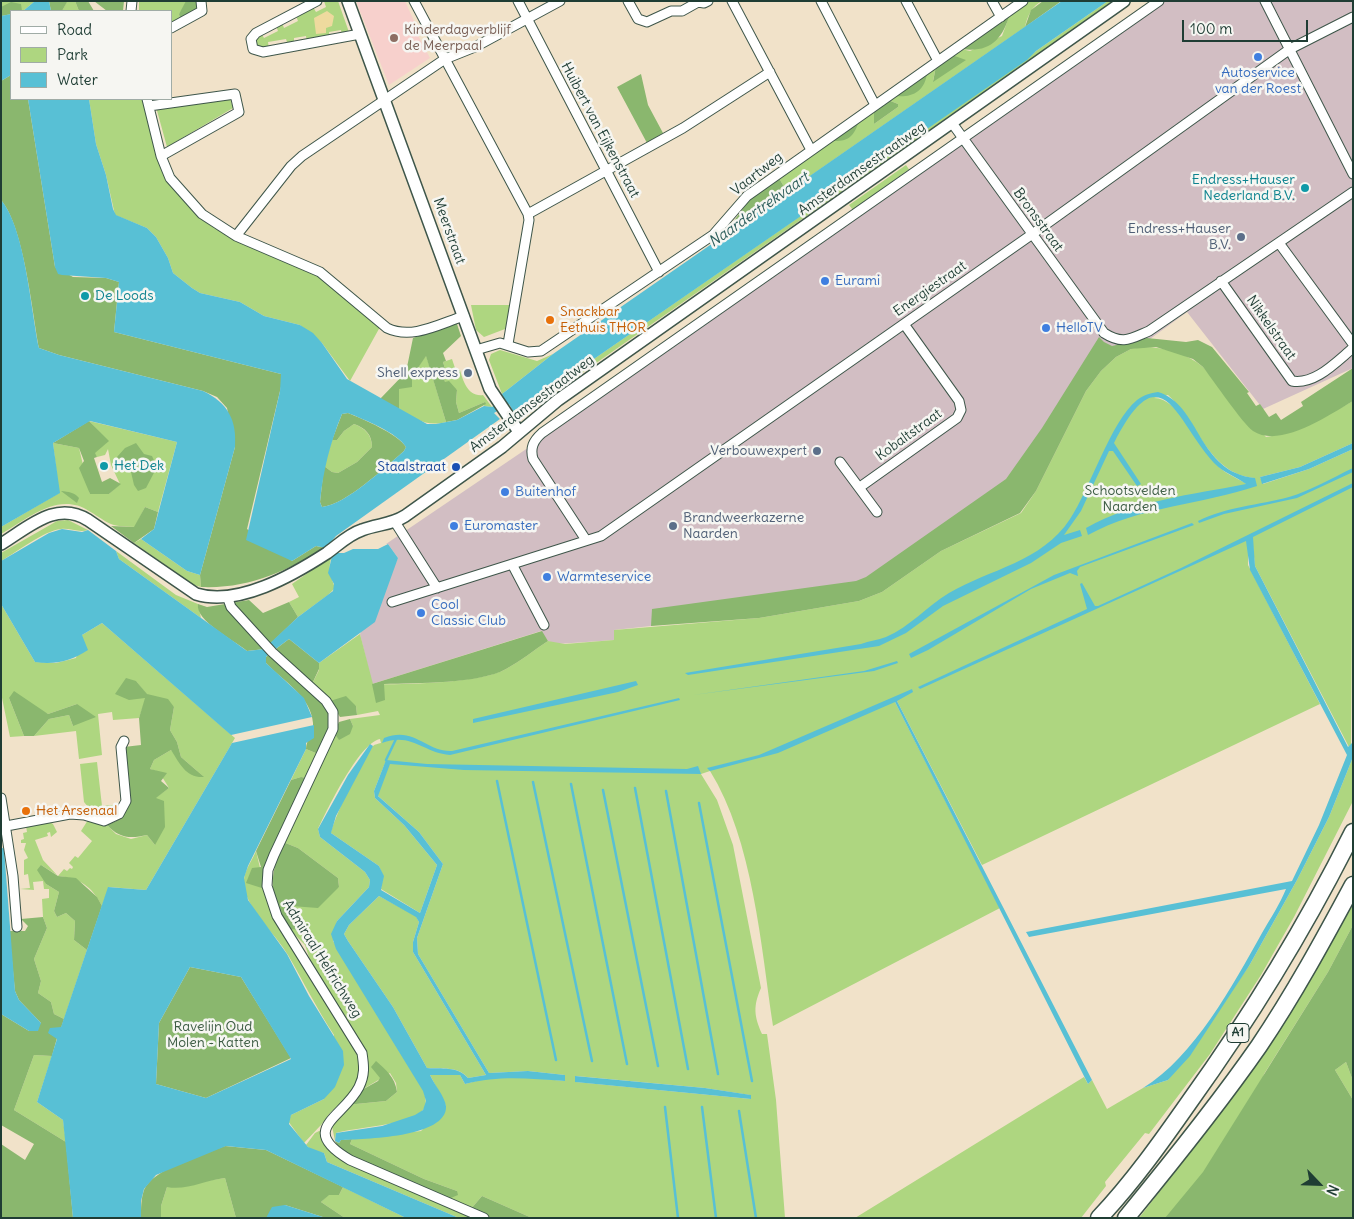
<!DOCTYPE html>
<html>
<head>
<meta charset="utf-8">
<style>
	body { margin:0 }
	#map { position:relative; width:1354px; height:1219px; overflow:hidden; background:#f1e2c9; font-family:Delius,sans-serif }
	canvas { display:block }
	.frame { position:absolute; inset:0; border:2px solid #1f3d34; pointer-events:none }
	.legend { position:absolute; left:10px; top:10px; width:162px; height:90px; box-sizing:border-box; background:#f6f6f2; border:1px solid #a0aca6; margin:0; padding:6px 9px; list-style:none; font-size:15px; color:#1f3d34 }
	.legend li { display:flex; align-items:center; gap:10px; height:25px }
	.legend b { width:25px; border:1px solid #a0aca6 }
	.north { position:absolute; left:1294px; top:1159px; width:50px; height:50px; -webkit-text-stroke:4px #f6f6f2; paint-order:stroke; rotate:114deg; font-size:14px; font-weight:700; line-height:20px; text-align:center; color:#1f3d34 }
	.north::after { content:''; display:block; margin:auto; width:18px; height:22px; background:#1f3d34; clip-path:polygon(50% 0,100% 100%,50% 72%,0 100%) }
	.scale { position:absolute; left:1182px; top:20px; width:126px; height:22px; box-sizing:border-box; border:2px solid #1f3d34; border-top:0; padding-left:6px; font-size:15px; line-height:18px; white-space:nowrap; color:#1f3d34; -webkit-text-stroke:4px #f6f6f2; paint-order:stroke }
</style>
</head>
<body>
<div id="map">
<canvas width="1354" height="1219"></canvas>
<div class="frame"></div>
<ul class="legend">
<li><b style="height:6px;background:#fff"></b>Road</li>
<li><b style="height:14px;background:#aed680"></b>Park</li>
<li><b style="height:14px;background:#58c0d5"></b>Water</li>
</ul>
<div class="north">N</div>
<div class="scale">100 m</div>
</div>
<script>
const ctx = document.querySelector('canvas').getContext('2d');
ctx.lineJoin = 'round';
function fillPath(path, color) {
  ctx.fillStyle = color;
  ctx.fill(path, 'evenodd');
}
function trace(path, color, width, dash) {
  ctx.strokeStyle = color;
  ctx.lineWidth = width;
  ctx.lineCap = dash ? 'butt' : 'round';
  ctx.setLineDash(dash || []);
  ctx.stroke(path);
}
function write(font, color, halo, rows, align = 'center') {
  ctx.font = font + ' Delius,sans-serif';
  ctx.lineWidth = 5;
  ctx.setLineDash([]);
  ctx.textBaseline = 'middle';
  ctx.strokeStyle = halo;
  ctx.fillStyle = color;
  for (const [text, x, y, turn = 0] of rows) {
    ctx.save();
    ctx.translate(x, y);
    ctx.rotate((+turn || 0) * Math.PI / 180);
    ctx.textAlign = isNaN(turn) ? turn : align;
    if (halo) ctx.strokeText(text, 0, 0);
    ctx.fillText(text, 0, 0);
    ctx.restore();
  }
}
fillPath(new Path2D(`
	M356,1H405L414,21V28L430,58L389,85Z`), '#f7d0cc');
fillPath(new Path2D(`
	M1166,1H1353V368L1263,409L1187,312L1150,339L1113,350L1004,486L858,583L651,626L614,630L615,640L557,644L548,641L541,631L372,684L360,634L398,558L388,544H386L544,437Z`), '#d2bec3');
fillPath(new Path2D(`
	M1,1H35L23,11H11V14L1,16Z
	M67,1H75L79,11H62Z
	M139,1H186V4L179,14L180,19L171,23V11H139Z
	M324,1H338L350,35L342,36L341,30L329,32L330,38L307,42L306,36L294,38V44L288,45L286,39L268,42L269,49L257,47L255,39L261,33L264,38L278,31L276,26L282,23L284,28L298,21L296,16L313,7L316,12L326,7Z
	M1029,1H1043C1032,5 1027,17 1025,27L787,192L779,178L874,111V124L898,107V104L888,100L936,66L933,81L958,58L952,55L961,49L970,51L1002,36L1010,14Z
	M1108,1H1114L529,410L518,413L513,411L536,399L1026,60L1036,51Z
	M229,95L233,108L167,147L156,107Z
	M89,99H142L160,167L169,183L196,214L214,228L322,278L380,327L350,381L322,343L300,325L264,316L240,302L200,293L192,288L173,273L168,258L156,237L147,228L115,215L106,175L96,144Z
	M906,165L910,171L908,170L853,210L849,205Z
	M471,305H511L505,329L484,337L476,330Z
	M1143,347C1165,347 1186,353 1203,367L1266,437C1299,432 1324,417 1353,401V443L1300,467L1260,477L1263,484L1309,469L1353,449L1351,745L1349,747L1255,566L1252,537L1248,545V565L1320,704L982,865L897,701L895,702L1000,908L773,1026C761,946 753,840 710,771L701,774L717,800L733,845L761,988C753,1006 754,1016 762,1034H767L776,1100L785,1218H532L482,1196L470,1210L446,1200L457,1191L424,1179L350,1144L352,1139L421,1131L446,1106L430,1075H460L465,1084L488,1078L512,1076L565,1081V1075L528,1071L489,1073L418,954L417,938L443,864L419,832L377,795L385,763L374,791L375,798L404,825L437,865L420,913L381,889L383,876L379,866L331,833C334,819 363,754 373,746C375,744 378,744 381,743L380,739C359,743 327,810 318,829L320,837L365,872L370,880L369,887L337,921L333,941L424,1091C425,1098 428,1104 423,1110C409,1126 355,1127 336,1133L335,1141L332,1126L346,1105L386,1101L397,1092L396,1083L390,1073L360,1091L367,1061L312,966L305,945L289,929L291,906L339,887L338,878L298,848L283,842L334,733L339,739L353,726L350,719L380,715L378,711L357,715L356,706L330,701L312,684L319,670V663L360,634L373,684C403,685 481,683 506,669C521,661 534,650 548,641L565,644L614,640V630L759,618L859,601L882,592L941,551L1021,513L1036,491L1086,391L1101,371L1116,357L1131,349ZM1168,395C1199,423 1208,473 1254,478L1247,484C1235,477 1223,473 1214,462C1198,445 1179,398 1154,398ZM576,1076L705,1088L750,1095L751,1099L576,1082Z
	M500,350L537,361L553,354L502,394L489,360L491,354Z
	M426,355L446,422C427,427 415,419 399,410V388L412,377Z
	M452,359L456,371L460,370C463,381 468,397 483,395L492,407L484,406L485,402L459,413L456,402L457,390L445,383L443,376L447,375L443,362Z
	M89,421L177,442L158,512L145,507L135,527C107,526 111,524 89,511C58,491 28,519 1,534V527L59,493L53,443L79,448L90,494H109L120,484L111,465L108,449L105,455L97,457L94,453L108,441Z
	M354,424C364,428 372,434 372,447L357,462L338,473L332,472L324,466L332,440H337L344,431Z
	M68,520L88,530C79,533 70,528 61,529C43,531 17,552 1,561V553L57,521Z
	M141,539L187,571L200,575L201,587L194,585L134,543Z
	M116,551L176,595L198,604L201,618L119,559Z
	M332,556C327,569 331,576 335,588L328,595L298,617L289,602L299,597L292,584Z
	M1,604L35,662L56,663L76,658L82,635L102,623L235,738L146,890L109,887L102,906C92,886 79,878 58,876L64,869L67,871L70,868L72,869L73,867L69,863L75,856L78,858L92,841L81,831L88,820L107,825L116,834L131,839L147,835L155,845V798L169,788L159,772L150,769L154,760L171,750L204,777L181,757L177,742L170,730L174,707L146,694L136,681L146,698L139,718L113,720L112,712L98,714L102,755L79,759L76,731L34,736L49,719L69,715L73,726L77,704L48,714L9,698L24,736L10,737L1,693Z
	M306,749L318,754L307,778L301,777L291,780Z
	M1353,757V801L1294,917L1261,975L1210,1054L1149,1134L1145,1133L1105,1182L1106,1186L1081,1218H855L1084,1077L1088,1084L1092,1080L1107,1109L1143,1088L1168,1080L1249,966L1297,880L1329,817Z
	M97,762L102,806L122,804L110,816L93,813L84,802L80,764Z
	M48,821L53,824L57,832L51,837L50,832L47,833L48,836L35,840L43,860L57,875L41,865L46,884L59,892L54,911L57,917L66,913L75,921L74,940L87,950L64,1019L54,1014L51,1002L38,993L41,981L34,959L47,928L43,917L42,899L49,898V889H44L43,881L33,882L34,890L20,889L30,888L28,874L24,875V860L28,858L24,850L26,843H21V840L24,839L23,833L27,832L26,826Z
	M256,851L265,889L357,1046L361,1077L350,1094L329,1114L321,1125L304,1143L288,1121L291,1115L324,1099L334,1035C317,1009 303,981 288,955C275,933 249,912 244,887C242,873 251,863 256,851Z
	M379,896L416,916L419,922L413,942V952L486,1075L468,1078C459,1066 441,1069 427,1068L393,1007L348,941L344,934L349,925Z
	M1353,905V925L1328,972L1264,1074L1230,1218H1139L1225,1107L1269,1046Z
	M34,1055L52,1056L37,1102L63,1120L66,1142L14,1110Z
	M1346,1062L1353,1081V1100L1335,1070Z
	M321,1130L323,1140L476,1218H459L327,1162L324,1153L312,1151L306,1145L315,1133Z
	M225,1178L236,1218H161V1206L167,1187Z
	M343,1187L406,1218H345L321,1202L328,1195H339Z`), '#aed680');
fillPath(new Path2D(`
	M49,1H67V2L62,11H51Z
	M75,1H88L94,11H79Z
	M94,1H124L123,11H107Z
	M186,1H198L199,8L180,19L179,14Z
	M1043,1L1060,2L1025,27L1031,10Z
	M11,2L21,4L22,11H11V14L1,16V7Z
	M1010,14C1002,40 990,53 961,49Z
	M952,55L966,60L933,82L936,66Z
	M927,73C925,92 911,98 895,96Z
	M641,74L648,105L663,133L647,143L617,87Z
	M11,75V99H28L55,267L73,277L106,278L119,282L114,332L281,374L283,378L280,391L247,529L292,561L316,546L326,548C285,571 250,589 201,587L200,575L235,447L227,408L217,397L203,391L59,355L39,348C32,311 24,227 1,200V81Z
	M888,100L898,104V107L874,124V111Z
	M859,121C854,136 849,142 831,141Z
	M779,178L787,192L722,237L750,199Z
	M454,323L457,324L461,336L443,353L446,361L443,362L447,375L443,376L445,382L449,381L457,390L456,402L459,413L485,402L486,404L457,420L446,422L426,356L412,377V387L399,389V410L380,399L406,372L413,338Z
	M1099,337L1104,342L1112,346L1147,338L1186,342L1198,340L1212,347L1249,392L1247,393L1256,406L1260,404L1269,417L1276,413L1281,420L1303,406L1301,402L1353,368V401C1329,415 1280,449 1253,431C1243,424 1213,380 1203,367L1193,359L1156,347L1131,349L1116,357L1101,371L1086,391L1036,491L1020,513L941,551L882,592L859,601L759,618L651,626L652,609L856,581L866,577L1006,479L1042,428Z
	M348,413C363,419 398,434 406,447L404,451C384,468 347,504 322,507L320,502L324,466L332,472L338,473L357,462L372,447C372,434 365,428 354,424L344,431L337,440H332L342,414Z
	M89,421L109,441L95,453L97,457L94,458L102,482L110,478L121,484L109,494H90L79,468L84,461L79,448L53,443Z
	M136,443L144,454L152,456L157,467L146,488L138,491L134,485L131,472L117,457L125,448Z
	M61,491C69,492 74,492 79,498L77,503Z
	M145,507L158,512L154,529L134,543L111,526L134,527Z
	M249,600L263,613L289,602L298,617L265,649L247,651C234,640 195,621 198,604L207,607Z
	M542,631L548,641C534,650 521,661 506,669C479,684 417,683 384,684L385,700L376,703L372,684Z
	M289,639L319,663V669L312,684L273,651Z
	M270,653L327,708L332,723L318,754L306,749C306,740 314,732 313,723C311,696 283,681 266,663V657Z
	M126,678L136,681L147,694L168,699L174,707L170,730L177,742L181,757L204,777C186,778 180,764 171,750L154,760L150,769L167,773L161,781L169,788L156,798L164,801L165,827L155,845L147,835C130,839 119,838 107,825L121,819L130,803L124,747L141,745L139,718L145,698L129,700L115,694Z
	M14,691L48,714L77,704L96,717L73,726L69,715L49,719L34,736H24L9,698Z
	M346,696L356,706L357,715L340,717L330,701Z
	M350,719L353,726L350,734L339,740L334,733L339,722Z
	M301,777L307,778L265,889L246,883L252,868L261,867L256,851L291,780Z
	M283,842L298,848L338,878L339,887L318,908L291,906L306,924L302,930L289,929C268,894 269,878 283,842Z
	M41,865L58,876L76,878L97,897L102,906L87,950L74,940L75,921L66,913L57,917L54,911L59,892L46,884L37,870Z
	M43,917L47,928L34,959L41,981L38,993L51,1002L54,1014L64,1019L61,1028L49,1033L57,1038L52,1056L34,1055L14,1110L66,1142L73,1218H1V1144L25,1160L34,1144L1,1125V1014L29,1031L41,1023L19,1000L15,991L9,931H25L28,926L21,919Z
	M1353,925V1081L1346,1062L1335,1070L1353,1100V1218H1165L1203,1172L1328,972Z
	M190,967L241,977L291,1058L206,1098L156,1084L159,1023Z
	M376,1061C386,1070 395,1077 397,1092L386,1101L346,1105L360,1091L378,1081L380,1078L371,1067Z
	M352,1139L350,1144L424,1179L457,1191L458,1195L446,1200L349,1156L339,1148L335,1141L339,1143L341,1140Z
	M225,1146L266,1150L343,1187L339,1195H329L321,1202L345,1218H326L285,1205L266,1218H236L225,1178C206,1180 186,1191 167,1187L161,1206V1218H141C141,1208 141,1199 144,1190C152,1169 205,1154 225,1146Z
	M482,1196L532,1218H489L470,1210Z`), '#8ab76e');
fillPath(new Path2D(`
	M327,11L334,16L332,26L326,28V33L316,34L314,18Z`), '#eeda9e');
fillPath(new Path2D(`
	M35,1H49L51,11H23Z
	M1062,1H1108L1036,51L1027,60L536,399L513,411L509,404L494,413L500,419L336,536L330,543L336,553H344L353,549H378L388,544L398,558L375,622L319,663L289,639L273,651L268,645L298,617L333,591L334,584L328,573L332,556L326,548L316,546L292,561L246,540L280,391L281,374L114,332L119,282L106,278L62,275L58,274L55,267L28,99H89L96,144L106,175L113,209L116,215L147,228L156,237L168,258L173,273L192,288L200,293L240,302L264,316L300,325L313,333L322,343L347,379L427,424H436L457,420L484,406L492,407L504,399L502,394L553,354ZM348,413C363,419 398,433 406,447L404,451C384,468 347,504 322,507L320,502C323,471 330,443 342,414Z
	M11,14V75L1,81V16Z
	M1,200C25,228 31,310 39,348L59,355L203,391C228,403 237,420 235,447L200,575L187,571L141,539L154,529L177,442L90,421L53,443L60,493L1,527Z
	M1158,392C1201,405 1197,472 1255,478L1257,486C1201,505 1141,506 1088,535L1086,528C1136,500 1191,495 1246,484C1235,476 1224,473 1214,463C1176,422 1162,349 1114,443L1141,484L1137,486L1113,451H1109L1081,511L1064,535L1080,530L1082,536L1061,543L1031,563L943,606L906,633L879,646L688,675L685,673L861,644C869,641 878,640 886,637C910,627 927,606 949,593C990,569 1042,562 1070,519C1090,489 1111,421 1137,400C1144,395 1150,393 1158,392Z
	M1353,443V449L1309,469L1262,484L1260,477L1300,467Z
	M1353,468V472L1297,498L1224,514L1199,523L1198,521C1226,507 1259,505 1289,497C1310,491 1332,478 1353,468Z
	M1353,483V487L1253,537L1255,566L1348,747L1353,742V757L1329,817L1297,880L1249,966L1190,1056L1168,1080L1143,1088C1194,1057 1233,985 1262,933C1270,919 1280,904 1286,889L1029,937L1026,932L1292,881L1319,825L1347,755L1250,570L1246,541L920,689L918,687L1087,609L1080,584L1082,583L1095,606H1098L1181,568Z
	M1192,523L1194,525L1080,567L1077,571L1078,576L1070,573L1031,589L928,650L911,658L909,654L1054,575Z
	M62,529L82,532L88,530L116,551L119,559L247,651L265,649L270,653L266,657V663L304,698L312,717L231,735L102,623L82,635L88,650C71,661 55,665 35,662L1,604V561L49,533Z
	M897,661L898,663L874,671L693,695L864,671Z
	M636,681L638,685L618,692L473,723V719Z
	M912,689L913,692L897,701L1092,1080L1088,1084L895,702L778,753L710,771L707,768L759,755Z
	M679,698L680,700L450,755C423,753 412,732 382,743L384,738C415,726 425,752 452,751Z
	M314,725V738L306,743V749L248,866L244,878L248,900L287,954L309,996L343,1051L344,1065L335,1087L324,1099L291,1115L289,1124L308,1147L324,1153L327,1162L459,1218H406L266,1150L226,1146L156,1175L144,1189L141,1201V1218H73L63,1120L37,1102L57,1039L48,1033L50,1028L61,1027L108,887L146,890L232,743ZM190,967L241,977L291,1059L206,1098L156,1084L159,1023Z
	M370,744L373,746L336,816L331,833L379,866L384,876L381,890L420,913L437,865L404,825L375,798L374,791L386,760L427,764L687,769L698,766L701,774L464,770L390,764L378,796L419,832L443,864L417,938L418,954L489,1073L528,1071L565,1075V1081C529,1079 501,1075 465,1084L460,1075H430C434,1084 445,1097 446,1106C448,1138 362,1139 341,1140L339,1143L335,1141L336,1133L382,1126L415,1115L423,1110L426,1101L423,1091L336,949L331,934L337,921L369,887L370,880L365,872L320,837L318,829L348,775ZM379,896L416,917L419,922L413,942V952L486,1075L468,1078C458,1066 441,1069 427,1068L393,1007L348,941L344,934L349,925Z
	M1,847L4,849L15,991L19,1000L41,1023L38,1031H29L1,1014Z
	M575,1076L705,1088L751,1095V1099L575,1082Z
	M285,1205L326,1218H266L272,1207Z`), '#58c0d5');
trace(new Path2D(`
	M386,760L396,739
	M497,781L556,1060
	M533,782L592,1061
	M571,784L627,1064
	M635,788L688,1069
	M603,790L658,1066
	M666,791L718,1074
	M699,803L752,1081
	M665,1107L678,1218
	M702,1107L716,1218
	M739,1111L756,1218`), '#58c0d5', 2.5);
const minor = new Path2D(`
	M317,1L256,33L251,39L253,49L263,52L360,34
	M414,1L528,214L529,220L508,344
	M518,1L659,272
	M628,1L638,19L647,22L671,11H682L698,2L704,3L708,1
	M732,1L811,150
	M821,1L875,105
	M906,1L938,61
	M992,1L1001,17
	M1265,1L1353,174
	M131,11L132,1
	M171,28L202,11L201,1
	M147,99L161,156L170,178L202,214L236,236L320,272L387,328C412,340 439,324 464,316
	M149,106L235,94L239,112L161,156
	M952,123L1104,333C1123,345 1130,339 1149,331L1353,192
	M528,214L683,128L770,72
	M236,236L291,166L302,156L445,59L475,47L560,1
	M1279,243L1353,344
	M1221,281L1292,381C1315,385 1336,362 1353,348
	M476,350L500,343L528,352L541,351L713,235L747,196L1023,1
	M840,462L877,512
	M860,487L957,418L961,410L959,401L904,324
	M395,522L437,588
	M586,540L533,459C530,448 533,441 542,433L1159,1
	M512,564L544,625
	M227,596L231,607L272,652L326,701L333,712V729L274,855L268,870L267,886L277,916L362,1053C364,1066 365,1075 359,1087C343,1118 297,1129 350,1160L484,1218
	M392,602L601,536L1031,235L1290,49L1353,17
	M1,798L13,876L17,927
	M1,827L70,814L84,815L104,821L119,814L126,801L121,747L124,741`);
const tertiary = new Path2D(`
	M348,1L490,389L519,432
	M1,544C29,527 56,500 88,520L196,594C238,607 293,575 327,553C338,545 349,534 362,530C377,524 391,525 405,516L502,447L558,400L1124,1`);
const motorway = new Path2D(`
	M1099,1218C1133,1182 1162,1141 1190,1101C1251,1016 1306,926 1353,832
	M1126,1218C1172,1162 1218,1105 1259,1046C1294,994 1324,939 1353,885`);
trace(minor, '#3e564a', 11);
trace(tertiary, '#3e564a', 14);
trace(motorway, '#3e564a', 19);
trace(minor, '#fff', 9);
trace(tertiary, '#fff', 11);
trace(motorway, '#fff', 16);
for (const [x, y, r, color] of [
	[394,38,5,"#8d6e63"],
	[1258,57,5,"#3f7fe0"],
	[1305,188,5,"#0f9aa8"],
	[1241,237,5,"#5c6f8a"],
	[825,281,5,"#3f7fe0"],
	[85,296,5,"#0f9aa8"],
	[550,320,5,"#e8710a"],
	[1046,328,5,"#3f7fe0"],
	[468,373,5,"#5c6f8a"],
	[817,451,5,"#5c6f8a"],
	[104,466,5,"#0f9aa8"],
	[456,467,5,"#1a4fb4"],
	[505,492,5,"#3f7fe0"],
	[454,526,5,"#3f7fe0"],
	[673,526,5,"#5c6f8a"],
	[547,577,5,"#3f7fe0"],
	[421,613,5,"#3f7fe0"],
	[26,811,5,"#e8710a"]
]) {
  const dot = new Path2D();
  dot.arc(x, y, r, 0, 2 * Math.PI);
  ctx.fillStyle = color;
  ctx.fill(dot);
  trace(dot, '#f6f6f2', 2);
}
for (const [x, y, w] of [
	[1238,1033,22]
]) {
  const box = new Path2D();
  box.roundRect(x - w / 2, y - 9.5, w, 19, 4);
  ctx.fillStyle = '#f6f6f2';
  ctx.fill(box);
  trace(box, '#1f3d34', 1);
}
write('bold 12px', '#1f3d34', null, [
	["A1",1238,1033]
]);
write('14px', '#785e54', '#f6f6f2', [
	["Kinderdagverblijf",404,30],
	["de Meerpaal",404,46]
], 'left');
write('14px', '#366cbe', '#f6f6f2', [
	["Autoservice",1258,73,"center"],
	["van der Roest",1258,89,"center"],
	["Eurami",835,281],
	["HelloTV",1056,328],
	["Buitenhof",515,492],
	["Euromaster",464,526],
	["Warmteservice",557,577],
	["Cool",431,605],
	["Classic Club",431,621]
], 'left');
write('14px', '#1f3d34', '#f6f6f2', [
	["Huibert van Eijkenstraat",600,130,62],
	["Amsterdamsestraatweg",862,169,-35],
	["Vaartweg",757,174,-38],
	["Bronsstraat",1038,220,54],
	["Meerstraat",449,231,70],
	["Energiestraat",930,289,-35],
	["Nikkelstraat",1271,328,55],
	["Amsterdamsestraatweg",532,404,-37],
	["Kobaltstraat",909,435,-36],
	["Admiraal Helfrichweg",322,959,58]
]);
write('14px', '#0d838f', '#f6f6f2', [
	["Endress+Hauser",1295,180,"right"],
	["Nederland B.V.",1295,196,"right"],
	["De Loods",95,296],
	["Het Dek",114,466]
], 'left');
write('14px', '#4e5e75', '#f6f6f2', [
	["Endress+Hauser",1231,229],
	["B.V.",1231,245],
	["Shell express",458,373],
	["Verbouwexpert",807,451],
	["Brandweerkazerne",683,518,"left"],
	["Naarden",683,534,"left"]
], 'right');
write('14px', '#c56008', '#f6f6f2', [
	["Snackbar",560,312],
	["Eethuis THOR",560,328],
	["Het Arsenaal",36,811]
], 'left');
write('14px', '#164399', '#f6f6f2', [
	["Staalstraat",446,467]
], 'right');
write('14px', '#3c5c43', '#f6f6f2', [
	["Schootsvelden",1130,491],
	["Naarden",1130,507],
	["Ravelijn Oud",213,1027],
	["Molen - Katten",213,1043]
]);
write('italic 15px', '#2d5e5c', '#f6f6f2', [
	["Naardertrekvaart",759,210,-35]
]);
</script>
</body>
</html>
